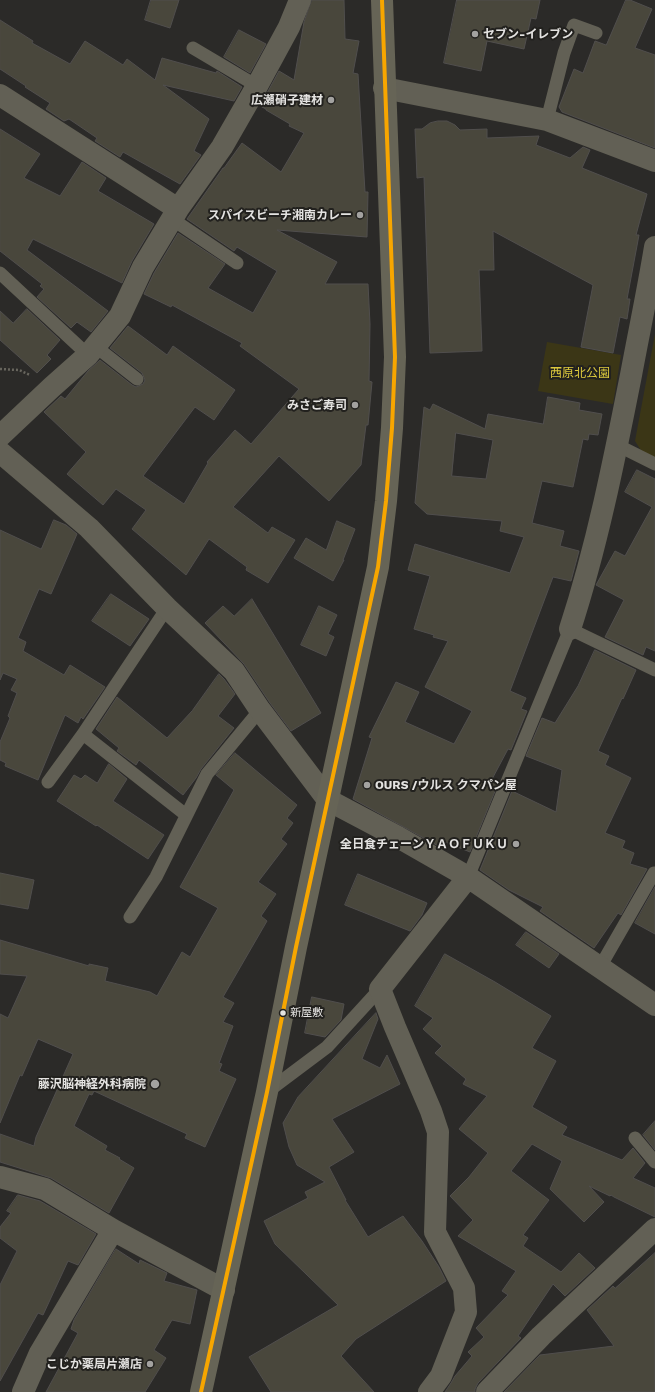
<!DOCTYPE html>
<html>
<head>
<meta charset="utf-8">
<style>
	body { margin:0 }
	canvas { display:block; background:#2b2a28 }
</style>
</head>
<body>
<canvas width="655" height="1392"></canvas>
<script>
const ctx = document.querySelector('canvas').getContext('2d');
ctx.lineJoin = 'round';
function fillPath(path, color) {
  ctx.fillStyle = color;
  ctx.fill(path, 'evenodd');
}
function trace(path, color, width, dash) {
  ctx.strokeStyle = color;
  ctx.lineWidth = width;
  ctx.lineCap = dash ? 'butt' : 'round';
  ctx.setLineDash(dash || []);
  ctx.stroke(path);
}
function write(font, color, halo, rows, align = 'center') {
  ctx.font = font + ' "Work Sans","Noto Sans JP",sans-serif';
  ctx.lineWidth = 4;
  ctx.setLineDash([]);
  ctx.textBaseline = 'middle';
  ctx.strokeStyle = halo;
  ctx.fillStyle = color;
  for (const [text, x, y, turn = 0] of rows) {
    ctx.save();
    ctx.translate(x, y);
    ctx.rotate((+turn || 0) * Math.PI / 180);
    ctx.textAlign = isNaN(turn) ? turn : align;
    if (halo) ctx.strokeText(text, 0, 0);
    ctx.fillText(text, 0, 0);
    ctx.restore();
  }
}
fillPath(new Path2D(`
	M655,334V458L642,452L635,441Z
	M547,342L621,355L613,404L538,391Z`), '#3b3616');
const building = new Path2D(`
	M151,0H179L170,28L145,20Z
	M312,0H344L345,39L359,41L353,73L358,74L365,192H368L367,237L277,230L337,262L325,284H368L370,324L369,381L372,382L368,425H366L361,465L329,501L279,456L233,507L268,533L272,527L295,540L268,583L246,570L247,567L209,539L186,575L132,529L146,510L116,489L103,505L67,474L86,452L44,412L61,396L65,399L88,371L100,360L132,385L136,387L143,384L145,380L142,373L110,348L128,326L167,355L173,346L235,390L214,420L195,407L143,476L184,504L208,463L207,462L235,430L251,444L299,389L240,346L242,343L172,305L171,307L144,294L154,273L178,233L225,264L208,288L253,313L277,271L237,247L234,251L187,219L223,168H224L242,143L281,172L304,133L289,126L290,124L266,110V109L260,106L279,71L294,80L304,22Z
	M457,0H540L536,19L531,18L524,49L487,41L481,71L444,63Z
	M626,0H630L652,9L635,48L655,55V148L562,112L559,107L574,69L583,73L595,41L606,45Z
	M0,20L33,41L32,43L70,64L85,41L123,65L127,59L155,80L162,58L216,73L217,71L242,87L234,101L163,85L209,119L194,151L201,155L180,184L123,152L120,157L95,141L97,138L69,119L64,121L46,109L50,103L25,87L26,86L0,69Z
	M239,30L266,44L250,73L224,57Z
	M438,121H447L455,125L460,130L487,129V138L539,136L536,145L570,158L583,147L590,150L582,168L647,194L636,235H639L627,299H630L627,319L620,317L613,353L581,347L593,285L493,231L494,270H479L482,351L430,353L424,177L417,178L415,129H422L430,123Z
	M0,129L40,154L24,178L60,196L82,162L106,178L98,191L154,224L132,261L122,283L33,239L27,250L108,311L91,332L77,322L71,328L37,297L44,289L40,286L42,284L0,251Z
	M27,309L60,340L47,355L51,359L37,373L0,340V311L13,323Z
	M548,397L580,403L579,410L602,414L598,435L589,434L588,440L583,439L573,487L542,481L532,523L564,531L560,546L579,551L571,581L553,577L510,691L526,698L521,709L527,711L511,750L508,749L491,781L498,784L470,852L443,841L440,847L353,799L372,738L369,737L396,682L419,692L405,722L454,744L472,711L425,687L448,641L433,637L434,635L414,629L430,576L408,570L415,544L510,573L524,537L500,531L502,521L427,514L415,503L424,407L430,410L433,404L485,429L488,414L543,424ZM456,433L493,440L486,479L452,476Z
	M637,470L655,479V651L646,647L643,655L605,637L624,600L596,585L615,551L625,556L652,507L625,492Z
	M54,520L66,525L77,534L51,594L39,589L18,638L26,642L23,651L64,675L70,665L105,687L83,719L81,717L78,723L65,715L38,780L5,766L6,763L0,760V742L10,718L8,716L17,693L11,690L17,679L3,673L0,680V530L41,549Z
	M337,521L355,529L343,560H344L333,581L294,558L306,538L326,550Z
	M111,594L149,619L130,646L92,621Z
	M252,599L321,713L291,731L270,703L244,664L205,623L223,606L234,616Z
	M319,606L337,615L328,634L334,637L326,656L301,645Z
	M595,650L636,670L623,699L622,698L598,751L609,756L605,765L631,778L605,833L625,841L622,848L634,853L630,864L647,869L621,915L618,913L594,948L540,911L543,907L509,890L480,870L512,791L556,812L562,770L526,756L542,718L555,723L578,686Z
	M219,674L224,679L235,694L218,716L234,728L201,769L196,778L183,795L139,760L136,765L117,751L119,748L96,729L117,697L167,738L192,711Z
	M235,753L297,805L287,818L293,823L281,839L287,844L258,882L276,894L261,916L267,921L223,997L234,1003L223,1022L233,1026L219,1063L222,1064L219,1071L236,1079L205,1147L185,1138L187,1134L94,1091L92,1095L89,1094L74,1126L107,1146L105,1150L120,1158L119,1159L134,1168L109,1213L51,1178L0,1162V1134L34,1146L36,1137L73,1054L38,1039L22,1076L20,1075L0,1123V1014L8,1018L27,976L0,974V940L89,966V964L108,968L105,981L150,992L157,996L182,952L190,957L218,908L180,887L234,790L216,775Z
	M109,764L127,779L113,801L164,835L148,859L97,825L96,826L57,801L74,775L81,779L85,775L97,783Z
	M0,873L34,880L28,909L0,904Z
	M358,874L427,903L422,915L410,931L345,905Z
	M655,887V934L635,923Z
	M526,932L559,954L549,968L516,945Z
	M445,954L495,982L551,1016L532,1048L556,1061L532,1107L567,1127L562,1135L622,1160L633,1148L645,1163L633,1178L655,1188V1217L614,1197L611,1195L610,1196L589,1186L604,1202L584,1222L550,1189L562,1161L532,1144L511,1171L549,1200L523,1235L528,1238L523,1246L561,1272L579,1253L595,1268L565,1296L553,1284L518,1336L521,1338L478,1383L475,1389V1392H445L451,1383L455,1376L472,1356L468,1352L484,1337L476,1328L508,1295L502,1291L516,1271L458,1236L473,1220L450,1196L469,1177L488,1153L459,1129L487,1096L463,1084L466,1079L435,1053L442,1046L423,1029L433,1018L415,1006Z
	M312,997L344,1004L341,1020L325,1037L305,1033Z
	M376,1013L378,1019L362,1059L380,1068L387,1055L400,1084L332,1119L354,1152L329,1167L346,1200H345L368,1237L403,1216L422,1241L439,1267L446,1281L356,1339L341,1356L374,1392H271L249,1357L338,1305L275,1244L264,1221L308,1198L305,1192L325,1182L297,1165L289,1147L283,1123L298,1097Z
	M655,1121V1150L643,1135Z
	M18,1195L40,1201L96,1234L78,1265L68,1261L43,1315L38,1313L0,1381V1285L17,1251L0,1238V1227L11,1213L7,1211Z
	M116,1249L139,1264L140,1260L167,1273L164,1281L197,1290L190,1324L172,1320L154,1350L166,1358L145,1392H46L78,1333L71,1329L74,1320Z
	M655,1253V1392H504L540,1355L614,1346L587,1310L613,1286L615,1288Z`);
fillPath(building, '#49473c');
trace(building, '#504e4d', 1);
trace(new Path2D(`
	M0,369L19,370L30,375`), '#68665e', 2.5, [2, 2]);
trace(new Path2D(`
	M193,48L257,86
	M547,120L564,53L574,25L596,33
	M172,219L237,263
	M0,273L88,355
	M95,346L137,379
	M617,445L655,464
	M83,734L186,815
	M48,782L83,734L167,608
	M468,877L570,629L655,670
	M130,917L156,877L207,774L260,710
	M600,967L654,873
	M267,1092L327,1047L380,989
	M635,1138L655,1162`), '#626055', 13);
trace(new Path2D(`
	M384,88L547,120L655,161
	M0,95L178,209
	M0,436L52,387L88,355L120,316L143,267L178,209L222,147L257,86L289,27L300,0
	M0,452L89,528L167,608L234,671L260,710L328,800L398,837L468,877L655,1005
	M570,629C597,546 614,461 631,375C639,332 648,290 655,247
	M0,1177L45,1189L113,1230
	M23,1392L40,1353L113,1230L224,1290
	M429,1392L441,1376L466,1312L464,1288L435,1232L438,1132L431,1111L395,1027L380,989L468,877
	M487,1392L541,1336L655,1229`), '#626055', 22);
trace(new Path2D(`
	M201,1392L267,1092L296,947L378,567L386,501L392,428L395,357L382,0`), '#666456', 22);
trace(new Path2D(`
	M201,1392L267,1092L296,947L378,567L386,501L392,428L395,357L382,0`), '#f7a600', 4);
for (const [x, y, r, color] of [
	[475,34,4,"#a3a2a0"],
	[331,100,4,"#a3a2a0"],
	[360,215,4,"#a3a2a0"],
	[355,405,4,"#a3a2a0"],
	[367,785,4,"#a3a2a0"],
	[516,844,4,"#a3a2a0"],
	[283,1013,3.5,"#e4e3e1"],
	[155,1084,5,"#a3a2a0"],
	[150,1364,4,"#a3a2a0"]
]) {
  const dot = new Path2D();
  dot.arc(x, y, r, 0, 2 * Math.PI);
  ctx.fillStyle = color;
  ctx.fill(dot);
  trace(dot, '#22211e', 1.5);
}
write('11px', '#e4e3e1', '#22211e', [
	["新屋敷",290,1013]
], 'left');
write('bold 12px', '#e4e3e1', '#22211e', [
	["セブン-イレブン",483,34,"left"],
	["広瀬硝子建材",323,100],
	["スパイスビーチ湘南カレー",352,215],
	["みさご寿司",347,405],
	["OURS /ウルス クマパン屋",375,785,"left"],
	["全日食チェーンＹＡＯＦＵＫＵ",508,844],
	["藤沢脳神経外科病院",146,1084],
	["こじか薬局片瀬店",142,1364]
], 'right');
write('12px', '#ddc93d', '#22211e', [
	["西原北公園",580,373]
]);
</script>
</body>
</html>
